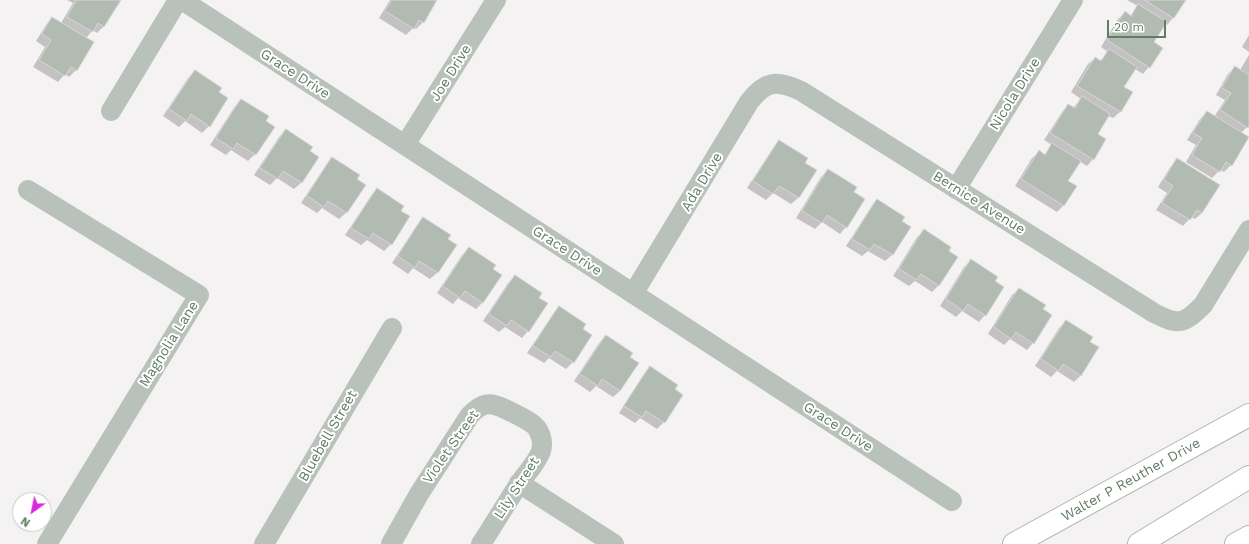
<!DOCTYPE html>
<html>
<head>
<meta charset="utf-8">
<style>
	body { margin:0 }
	#map { position:relative; width:1249px; height:544px; overflow:hidden; background:#f5f2f3; font-family:"Work Sans",sans-serif }
	canvas { display:block }
	.north { position:absolute; left:12px; top:492px; width:40px; height:40px; box-sizing:border-box; background:#fff; border:1px solid #c0cbc2; border-radius:50%; rotate:213deg; font-size:11px; font-weight:700; line-height:16px; text-align:center; color:#617c66 }
	.north::after { content:''; display:block; margin:auto; width:14px; height:18px; background:#d928df; clip-path:polygon(50% 0,100% 100%,50% 72%,0 100%) }
	.scale { position:absolute; left:1107px; top:20px; width:59px; height:18px; box-sizing:border-box; border:2px solid #617c66; border-top:0; padding-left:5px; font-size:12px; line-height:14px; white-space:nowrap; color:#617c66; -webkit-text-stroke:3px #fff; paint-order:stroke }
</style>
</head>
<body>
<div id="map">
<canvas width="1249" height="544"></canvas>
<div class="north">N</div>
<div class="scale">20 m</div>
</div>
<script>
const ctx = document.querySelector('canvas').getContext('2d');
ctx.lineJoin = 'round';
function fillPath(path, color) {
  ctx.fillStyle = color;
  ctx.fill(path, 'evenodd');
}
function trace(path, color, width, dash) {
  ctx.strokeStyle = color;
  ctx.lineWidth = width;
  ctx.lineCap = dash ? 'butt' : 'round';
  ctx.setLineDash(dash || []);
  ctx.stroke(path);
}
function write(font, color, halo, rows, align = 'center') {
  ctx.font = font + ' "Work Sans",sans-serif';
  ctx.lineWidth = 4;
  ctx.setLineDash([]);
  ctx.textBaseline = 'middle';
  ctx.strokeStyle = halo;
  ctx.fillStyle = color;
  for (const [text, x, y, turn = 0] of rows) {
    ctx.save();
    ctx.translate(x, y);
    ctx.rotate((+turn || 0) * Math.PI / 180);
    ctx.textAlign = isNaN(turn) ? turn : align;
    if (halo) ctx.strokeText(text, 0, 0);
    ctx.fillText(text, 0, 0);
    ctx.restore();
  }
}
fillPath(new Path2D(`
	M67,0H120L104,26L97,33L93,30L86,38L76,70L69,77L65,74L58,82L33,67L45,47L36,41L46,25L52,18L61,23L73,3Z
	M390,0H436L423,22L416,29L414,27L406,35L379,18Z
	M1127,0H1185L1173,18L1167,25L1165,23L1153,42L1149,67L1143,74L1135,69L1123,87L1132,93L1120,112L1113,118L1108,116L1097,135L1093,159L1087,166L1079,161L1067,181L1063,206L1057,212L1015,186L1032,158L1039,152L1044,155L1052,145L1044,140L1062,112L1068,105L1073,108L1081,99L1071,92L1088,64L1095,58L1100,61L1108,52L1101,47L1118,19L1125,13L1130,16L1138,6Z
	M1249,35V52L1242,47Z
	M1249,55V125L1241,133L1231,165L1224,172L1220,170L1212,178L1186,162L1196,145L1187,140L1200,119L1207,112L1214,117L1225,100L1216,95L1228,74L1235,67L1240,70Z
	M195,71L218,93L209,126L202,133L185,121L179,127L163,116L188,78Z
	M242,100L255,154L248,161L231,150L226,155L210,145L235,106Z
	M286,130L309,151L318,157L301,183L294,189L277,178L270,185L254,175L279,137Z
	M780,141L804,163L815,170L798,198L791,204L773,193L766,200L747,188L773,148Z
	M332,158L356,179L364,185L346,213L339,219L322,208L317,213L301,203L326,165Z
	M1178,160L1219,185L1202,213L1195,219L1191,217L1183,226L1156,210L1167,193L1158,187L1171,166Z
	M828,170L853,192L846,227L840,234L822,222L815,229L796,218L821,177Z
	M377,190L400,211L391,244L384,251L367,240L361,245L345,235L371,196Z
	M877,200L900,221L909,227L892,255L885,261L868,251L862,256L846,246L871,207Z
	M424,218L446,239L455,245L437,273L430,279L413,268L408,274L392,263L417,225Z
	M924,231L939,285L932,292L915,281L909,286L893,276L917,237Z
	M469,248L492,269L500,275L482,303L476,309L458,298L453,304L437,293L462,255Z
	M971,261L994,282L985,315L979,322L962,311L956,317L940,306L964,267Z
	M515,277L528,331L522,338L505,327L499,332L483,321L508,283Z
	M1019,289L1042,310L1033,343L1027,350L1010,339L1004,345L988,334L1012,295Z
	M559,308L582,329L591,335L573,362L566,369L549,358L544,363L527,353L553,314Z
	M1066,321L1089,342L1081,375L1074,382L1057,371L1051,377L1035,366L1059,328Z
	M606,336L629,358L620,391L613,397L596,386L590,392L574,381L599,343Z
	M650,368L664,422L657,429L640,418L635,423L619,413L644,374Z`), '#0003');
const building = new Path2D(`
	M77,0H121L104,27L98,23L93,32L67,17Z
	M392,0H437L424,23L419,20L414,29L385,11Z
	M1145,0H1186L1174,18Z
	M1138,4L1167,22L1154,42L1163,48L1150,68L1107,40L1125,11L1131,16Z
	M52,17L94,42L77,71L71,67L65,76L39,60L51,40L42,34Z
	M1109,49L1137,67L1124,87L1133,92L1121,112L1077,86L1095,57L1101,61Z
	M1235,66L1249,75V126L1248,128L1220,110L1231,93L1222,88Z
	M195,70L222,88L219,92L228,98L210,127L191,114L187,121L169,109Z
	M1082,96L1110,114L1098,134L1106,139L1094,160L1050,133L1068,104L1075,108Z
	M241,99L269,116L266,121L275,127L256,155L237,143L233,149L216,138Z
	M1207,111L1249,137L1232,166L1226,162L1220,172L1192,155L1202,138L1193,133Z
	M286,129L313,147L310,151L319,157L302,183L283,171L278,179L260,168Z
	M779,140L808,158L805,163L817,170L799,198L779,186L773,194L753,181Z
	M1052,143L1081,161L1068,181L1077,186L1064,206L1021,179L1039,150L1045,155Z
	M332,157L360,175L357,179L366,185L347,213L328,201L324,207L307,196Z
	M1177,158L1220,185L1202,213L1197,210L1190,220L1162,203L1173,186L1164,180Z
	M828,169L857,187L854,192L865,199L847,228L827,215L822,223L802,211Z
	M377,188L404,206L401,211L410,216L392,245L373,233L369,239L351,228Z
	M877,199L905,217L902,221L911,227L893,255L874,244L870,250L852,239Z
	M423,217L451,235L448,239L457,245L438,273L419,261L415,268L398,256Z
	M924,229L951,247L949,251L958,257L939,286L921,274L917,280L899,269Z
	M469,247L496,265L493,269L502,275L483,303L465,291L460,298L443,286Z
	M971,259L998,277L995,281L1004,287L986,316L968,304L963,311L946,299Z
	M515,275L542,293L539,298L548,303L529,332L511,320L507,326L489,314Z
	M1019,288L1046,305L1043,309L1052,315L1034,344L1016,332L1011,339L994,327Z
	M559,306L586,324L583,329L592,335L574,363L555,351L551,357L533,346Z
	M1066,320L1093,337L1090,342L1099,347L1081,376L1063,364L1059,371L1041,359Z
	M606,335L633,353L630,357L639,363L620,391L602,379L598,386L580,374Z
	M650,366L678,385L675,389L683,395L665,423L646,411L642,417L624,406Z`);
fillPath(building, '#b1bbb2');
trace(building, '#d7d4d5', 1);
const major = new Path2D(`
	M1014,544L1249,415`);
const highway = new Path2D(`
	M1139,544L1249,477
	M1236,544L1249,537`);
trace(major, '#adb6af', 24);
trace(highway, '#adb5ae', 24);
trace(new Path2D(`
	M182,0L952,501
	M111,111L178,0
	M405,145L496,0
	M956,189L1073,0
	M28,190L199,295L47,544
	M633,294L749,102C766,80 777,80 801,91L1154,313C1179,326 1184,324 1203,305L1249,230
	M519,483L614,544
	M264,544L392,328
	M391,544L419,494L470,415C482,403 489,401 505,409C513,413 534,422 538,430C542,437 543,444 541,451C537,463 526,473 519,484C506,504 494,524 481,544`), '#b9c2ba', 20);
trace(major, '#fff', 22);
trace(highway, '#fff', 22);
write('14px', '#617c66', '#fff', [
	["Joe Drive",451,73,-58],
	["Grace Drive",295,74,33],
	["Nicola Drive",1015,94,-58],
	["Ada Drive",702,182,-59],
	["Bernice Avenue",979,203,32],
	["Grace Drive",567,251,33],
	["Magnolia Lane",169,344,-58],
	["Grace Drive",838,427,33],
	["Bluebell Street",328,436,-60],
	["Violet Street",451,447,-55],
	["Walter P Reuther Drive",1131,480,-29],
	["Lily Street",517,488,-57]
]);
</script>
</body>
</html>
